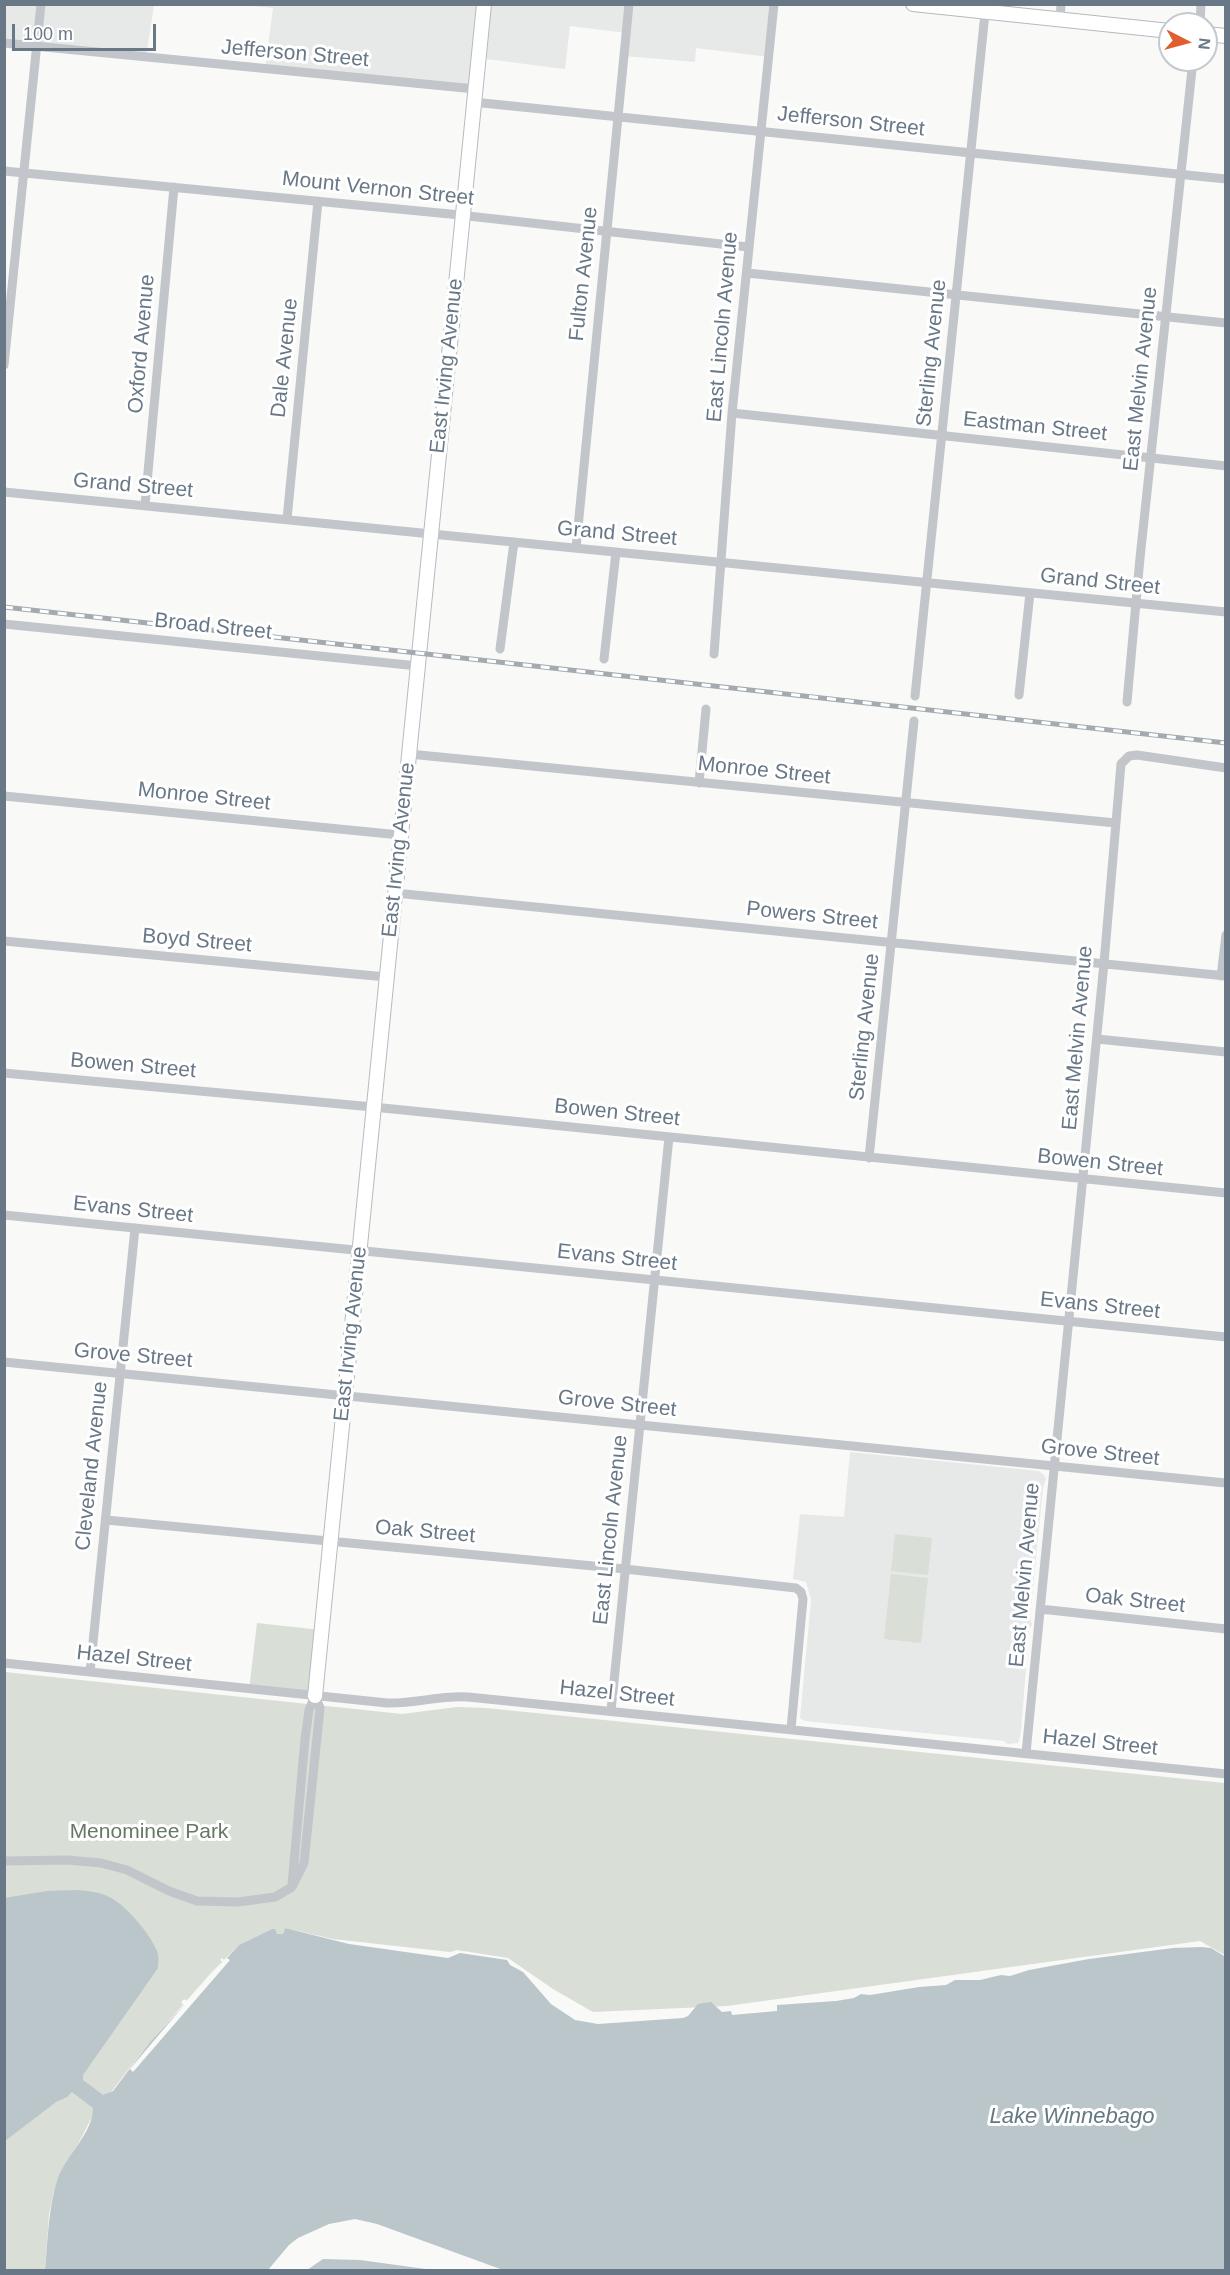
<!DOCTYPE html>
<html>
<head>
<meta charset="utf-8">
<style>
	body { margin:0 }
	#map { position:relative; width:1230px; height:2275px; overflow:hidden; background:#f9f9f7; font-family:Helvetica,sans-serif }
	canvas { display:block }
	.frame { position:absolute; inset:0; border:6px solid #687887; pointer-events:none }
	.north { position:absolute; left:1158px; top:12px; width:60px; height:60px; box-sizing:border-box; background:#fff; border:2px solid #c3c9cf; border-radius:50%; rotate:96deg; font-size:16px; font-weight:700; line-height:24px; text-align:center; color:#687887 }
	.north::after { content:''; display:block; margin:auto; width:21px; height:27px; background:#e15f2e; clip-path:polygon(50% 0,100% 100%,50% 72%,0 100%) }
	.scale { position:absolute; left:12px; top:24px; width:144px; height:27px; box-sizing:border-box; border:3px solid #687887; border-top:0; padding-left:8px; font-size:18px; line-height:21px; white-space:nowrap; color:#687887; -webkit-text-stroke:4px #fff; paint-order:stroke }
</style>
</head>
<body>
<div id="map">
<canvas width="1230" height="2275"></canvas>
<div class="frame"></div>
<div class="north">N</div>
<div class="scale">100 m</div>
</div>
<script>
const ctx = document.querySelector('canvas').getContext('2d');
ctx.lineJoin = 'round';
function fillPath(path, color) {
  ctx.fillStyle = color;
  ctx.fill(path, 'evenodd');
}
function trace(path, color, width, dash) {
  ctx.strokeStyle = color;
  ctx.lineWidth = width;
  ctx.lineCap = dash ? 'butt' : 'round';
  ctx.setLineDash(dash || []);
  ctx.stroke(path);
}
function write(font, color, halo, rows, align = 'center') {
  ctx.font = font + ' Helvetica,sans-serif';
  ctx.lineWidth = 6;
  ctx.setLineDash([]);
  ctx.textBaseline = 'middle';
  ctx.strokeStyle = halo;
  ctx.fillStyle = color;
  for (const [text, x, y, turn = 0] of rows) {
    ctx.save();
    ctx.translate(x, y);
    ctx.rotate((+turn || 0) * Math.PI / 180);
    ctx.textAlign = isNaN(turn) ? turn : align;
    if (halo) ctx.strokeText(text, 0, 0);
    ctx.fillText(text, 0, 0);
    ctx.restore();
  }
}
fillPath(new Path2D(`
	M4,5H154L146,58L5,43Z
	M242,5H774L769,57L696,48L695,62L624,56L626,33L570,26L565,69L478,58L475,89L265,69L273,8Z
	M850,1452L1039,1471L1044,1475L1046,1479L1043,1488L1030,1617L1032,1625L1029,1628L1021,1732L1018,1743L1007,1744L1004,1741L805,1721L800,1718L811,1600L806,1582L793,1579L800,1514L844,1517Z`), '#e7e8e8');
fillPath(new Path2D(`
	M895,1534L932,1538L928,1575L891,1571Z
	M891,1574L928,1578L921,1643L884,1639Z
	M257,1623L321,1630L315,1696L249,1690Z
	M5,1672L402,1714L457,1707L486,1708L1225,1783V1955L1200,1941L727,2006L593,2012L553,1989L508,1958L457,1950L450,1952L333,1939L285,1928L283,1934H277L272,1929L239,1945L211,1973L150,2042L93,2115L54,2191L49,2214L45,2270H5Z`), '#d9ded6');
fillPath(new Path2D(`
	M76,1890C89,1891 102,1892 113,1899C128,1908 153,1937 158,1954C159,1958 158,1964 158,1968L83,2075V2080L103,2095L113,2091L150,2042L239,1945L272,1929H275L277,1934H283L285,1928L349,1944L448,1958L460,1953L507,1960L510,1965L523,1972L551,2004L575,2020L598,2024L683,2018L688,2016L698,2004L711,2002L722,2012L731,2011L732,2015L777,2011V2005L836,2001L854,1998L861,1994L870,1995L919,1987L946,1985L955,1980H980L1001,1975L1010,1976L1029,1970L1089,1959L1173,1948L1201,1947L1211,1948L1226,1957L1225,2270H503L377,2224L355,2219L329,2224L298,2238L289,2245L268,2270H45C48,2240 48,2207 58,2178C67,2154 93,2133 93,2108L72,2092L67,2097L56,2102L5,2141L4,1898L47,1891Z
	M323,2259L360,2260L433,2270H307Z`), '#bbc6cb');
fillPath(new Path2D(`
	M222,1958L224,1960L227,1958L230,1960L133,2072L130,2069L184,2005L181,2002L184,1999L187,2001L223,1962L220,1960Z`), '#f9f9f7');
const secondary = new Path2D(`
	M913,4L1170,31
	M1206,34L1226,36
	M315,1696L484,4`);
trace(secondary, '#b5babf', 16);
trace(new Path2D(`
	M1060,20L1061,4
	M1200,24L1201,4
	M4,43L475,89
	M473,102L1226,179
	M4,171L450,214L748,247
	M747,273L1226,323
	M4,365L41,4
	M732,413L1226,466
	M4,492L1226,612
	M145,505L174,187
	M287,519L318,201
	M576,548L629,4
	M4,624L418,666
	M500,649L514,542
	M714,654L732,413L774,4
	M604,659L616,552
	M1019,695L1030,593
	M915,696L985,13
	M1127,702L1140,558L1193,60
	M409,754L1116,823
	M699,783L706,709
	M4,796L400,835
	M395,893L1226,976
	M4,941L386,977
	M1221,976L1226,935
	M1097,1039L1226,1052
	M4,1073L373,1107L1226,1193
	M869,1158L914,721
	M4,1215L1226,1337
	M4,1362L1226,1483
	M106,1520L625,1569L796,1588L801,1592L803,1599L791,1729
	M1040,1609L1226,1629
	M4,1663L387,1703C415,1704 440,1695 468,1697L1226,1774
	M90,1672L135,1228
	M611,1711L669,1137
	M1026,1753L1104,963L1121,764L1129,756L1137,755L1226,768
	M4,1861L68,1860L101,1863L127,1870L169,1891L197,1901L238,1902L275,1897L292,1887L304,1863L320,1708L315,1696
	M292,1885L305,1739L309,1710L315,1696`), '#c2c6ca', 9);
trace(secondary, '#fff', 14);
const rail = new Path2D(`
	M4,607L1226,743`);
trace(rail, '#a3aab0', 5);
trace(rail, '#fff', 3, [9]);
write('21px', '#687887', '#fff', [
	["Jefferson Street",295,54,5],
	["Jefferson Street",851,122,6],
	["Mount Vernon Street",378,189,6],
	["Fulton Avenue",584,274,-84],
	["East Lincoln Avenue",723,327,-85],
	["Oxford Avenue",142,344,-85],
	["Sterling Avenue",932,353,-84],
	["Dale Avenue",285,358,-84],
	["East Irving Avenue",447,366,-84],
	["East Melvin Avenue",1141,379,-84],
	["Eastman Street",1035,427,6],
	["Grand Street",133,486,5],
	["Grand Street",617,534,5],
	["Grand Street",1100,582,6],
	["Broad Street",213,627,6],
	["Monroe Street",764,771,6],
	["Monroe Street",204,797,6],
	["East Irving Avenue",399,850,-84],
	["Powers Street",812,916,6],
	["Boyd Street",197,941,5],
	["Sterling Avenue",865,1027,-84],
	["East Melvin Avenue",1078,1038,-85],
	["Bowen Street",133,1066,5],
	["Bowen Street",617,1113,6],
	["Bowen Street",1100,1163,6],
	["Evans Street",133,1210,6],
	["Evans Street",617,1258,6],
	["Evans Street",1100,1306,6],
	["East Irving Avenue",351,1334,-84],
	["Grove Street",133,1356,5],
	["Grove Street",617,1404,6],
	["Grove Street",1100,1453,6],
	["Cleveland Avenue",92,1466,-84],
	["East Lincoln Avenue",611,1530,-84],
	["Oak Street",425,1532,5],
	["East Melvin Avenue",1025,1575,-85],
	["Oak Street",1135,1601,6],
	["Hazel Street",134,1659,6],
	["Hazel Street",617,1694,6],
	["Hazel Street",1100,1743,6]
]);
write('21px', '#667a63', '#fff', [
	["Menominee Park",149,1832]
]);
write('italic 22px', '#647983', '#fff', [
	["Lake Winnebago",1072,2117]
]);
</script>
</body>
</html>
